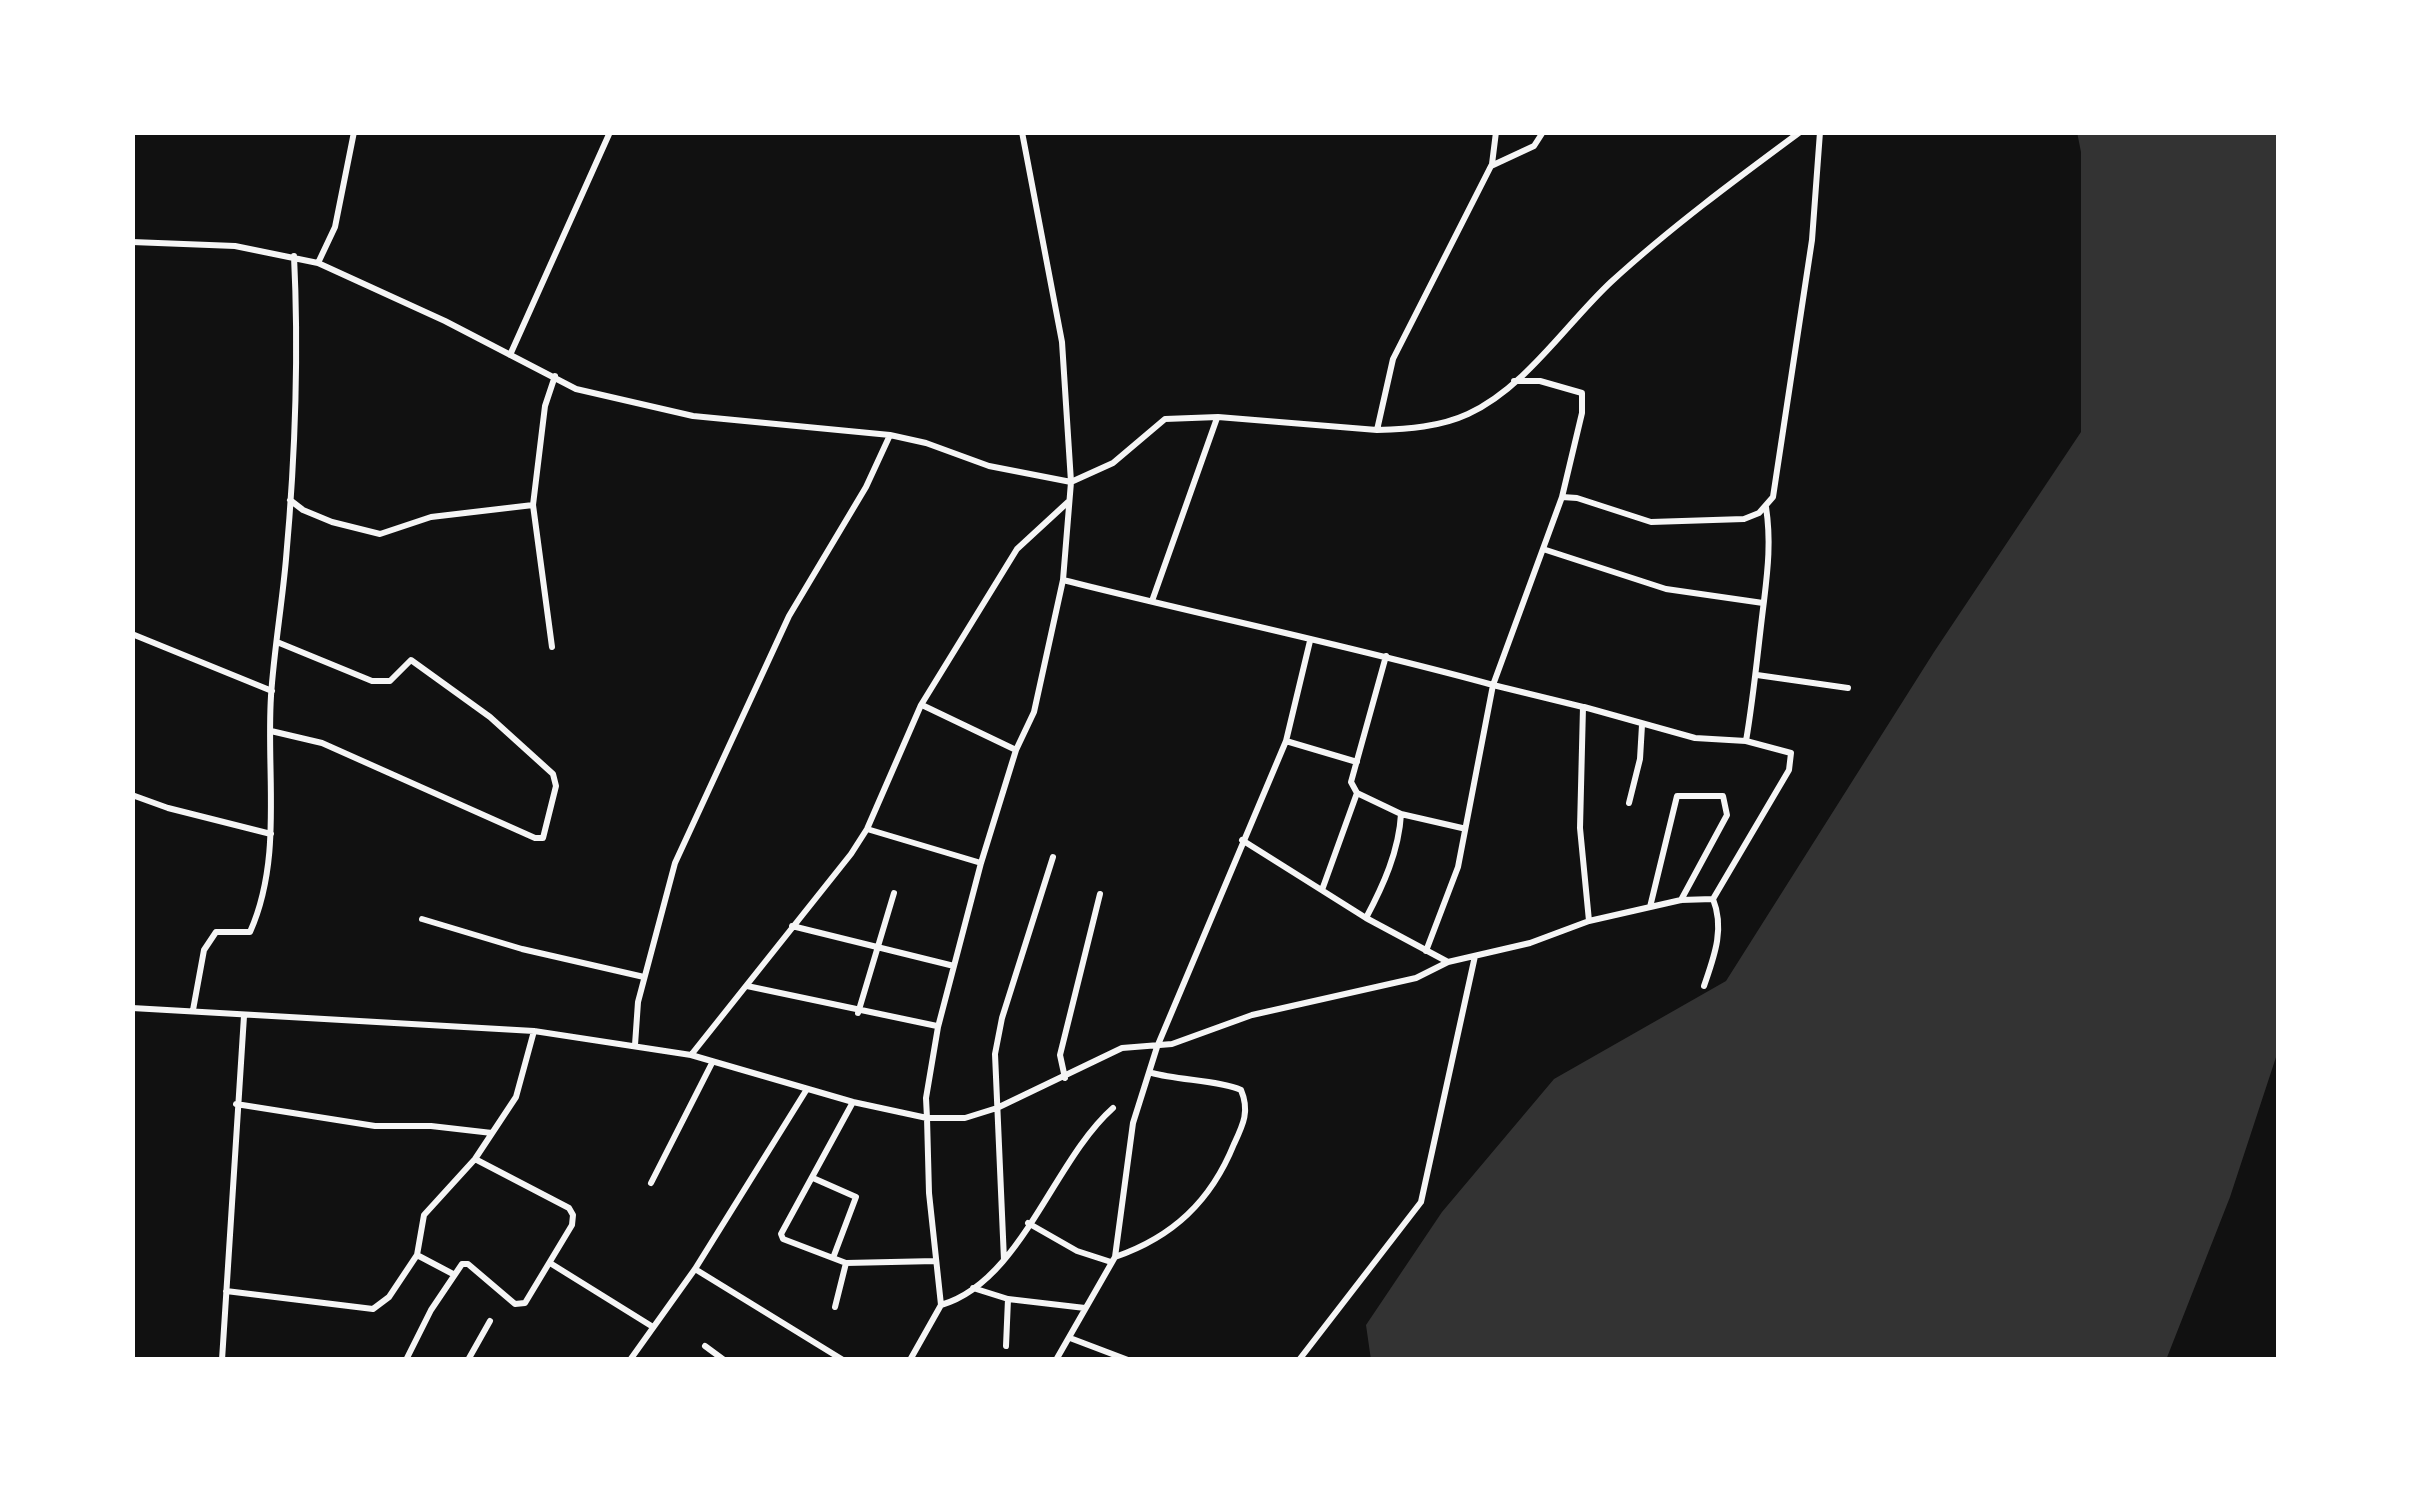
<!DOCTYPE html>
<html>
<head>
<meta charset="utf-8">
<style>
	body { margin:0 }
	#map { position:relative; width:2411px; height:1492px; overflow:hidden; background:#111; font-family:"Exo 2",sans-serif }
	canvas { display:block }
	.frame { position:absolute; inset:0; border:135px solid #fff; pointer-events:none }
</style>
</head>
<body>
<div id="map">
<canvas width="2411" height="1492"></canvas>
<div class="frame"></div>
</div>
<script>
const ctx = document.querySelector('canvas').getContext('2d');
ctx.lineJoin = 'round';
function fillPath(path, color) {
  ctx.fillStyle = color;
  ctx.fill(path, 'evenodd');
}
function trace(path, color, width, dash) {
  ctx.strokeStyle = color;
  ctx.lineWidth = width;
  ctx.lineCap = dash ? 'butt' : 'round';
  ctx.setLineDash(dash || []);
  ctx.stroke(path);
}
fillPath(new Path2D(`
	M2077,132H2279V1048L2230,1197L2166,1360H1371L1366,1325L1442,1212L1554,1079L1726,981L1934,652L2081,432V152Z`), '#333');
trace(new Path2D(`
	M1022,132L1062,342L1071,482L1063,580L1034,712L1016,750L981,863L938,1027L926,1098L927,1118H965L997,1108L1122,1048L1172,1044L1252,1015L1416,978L1448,962L1530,943L1589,921L1681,900L1713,899
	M1492,164L1496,132
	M132,242L235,246L318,263L445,321L576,389L693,416L890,435L926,443L989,466L1071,482L1113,463L1165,419L1218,417L1377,430L1393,359L1491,166L1534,146L1543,132
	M318,263L335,227L354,132
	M510,355L610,132
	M1514,381H1540L1582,393V413L1562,497
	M1377,430C1408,429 1440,427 1468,414C1525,388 1566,324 1611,282C1670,228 1735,180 1800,132
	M290,500L303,510L332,522L380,534L431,517L533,505
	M1546,550L1666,589L1763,603
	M1063,580C1206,616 1351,646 1493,685L1562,497L1577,498L1651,522L1744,519L1759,513L1773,497L1812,240L1820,132
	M1152,601L1217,418
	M132,634L272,691
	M552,647L533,505L545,406L555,376
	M1757,675L1848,688
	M922,705L1016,750
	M1584,707L1695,738L1746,741L1791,753L1789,770L1713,899
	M271,731L322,743L535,838H543L556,786L553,774L490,717L411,660L390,681H372L277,642
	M1286,741L1357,762
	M1746,741C1754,694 1758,648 1764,601C1768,568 1771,540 1766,507
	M132,795L168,808L271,834
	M1629,803L1640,759L1642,725
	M1401,814L1462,828
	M867,829L981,863
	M1242,840L1366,918L1448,962
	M1322,890L1357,793
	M1650,907L1677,796H1723L1727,815L1681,900
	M1366,918C1383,886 1399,851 1401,814L1357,793L1351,782L1386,656
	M422,919L522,949L644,977
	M792,926L954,966
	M1426,951L1458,867L1493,685L1583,707L1580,828L1589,921
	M747,986L937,1026
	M1704,986C1714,957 1725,929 1713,899
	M132,1008L534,1031L691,1055L853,1102L927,1118L929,1193L941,1305L910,1360
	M193,1010L204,950L216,932H250C283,858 266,775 271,696C274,650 282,605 286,559C295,459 299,357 294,256
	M858,1013L894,893
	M635,1045L638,1002L675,863L789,616L866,487L890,435
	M691,1055L851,854L867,829L921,705L1017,549L1068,502
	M1065,1078L1060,1055L1100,894
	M853,1102L781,1234L783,1239L846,1263L936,1261
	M236,1104L375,1126H431L492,1133
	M813,1178L856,1197L833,1258
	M651,1183L712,1063
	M1028,1223L1077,1251L1111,1262
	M417,1255L453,1274
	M1115,1257C1173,1237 1211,1201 1234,1144C1243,1125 1250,1111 1241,1090C1223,1081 1177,1080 1152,1073
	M1004,1260L995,1054L1002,1018L1053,857
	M550,1263L653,1327
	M695,1269L843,1360
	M973,1288L1008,1299L1006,1346
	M226,1291L373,1309L389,1297L417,1255L424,1215L475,1159L516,1097L534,1031
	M1008,1299L1085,1308
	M941,1305C1021,1282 1053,1161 1113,1108
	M835,1307L846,1263
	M1070,1338L1128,1360
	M705,1346L724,1360
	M222,1360L244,1016
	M406,1360L431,1310L462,1264H468L515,1304L525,1303L572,1225L573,1215L569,1208L475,1159
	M468,1360L490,1321
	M630,1360L695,1269L807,1089
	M1056,1360L1115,1257L1133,1123L1157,1047L1286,741L1310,641
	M1299,1360L1421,1202L1475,956`), '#f5f5f5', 6);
</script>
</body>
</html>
